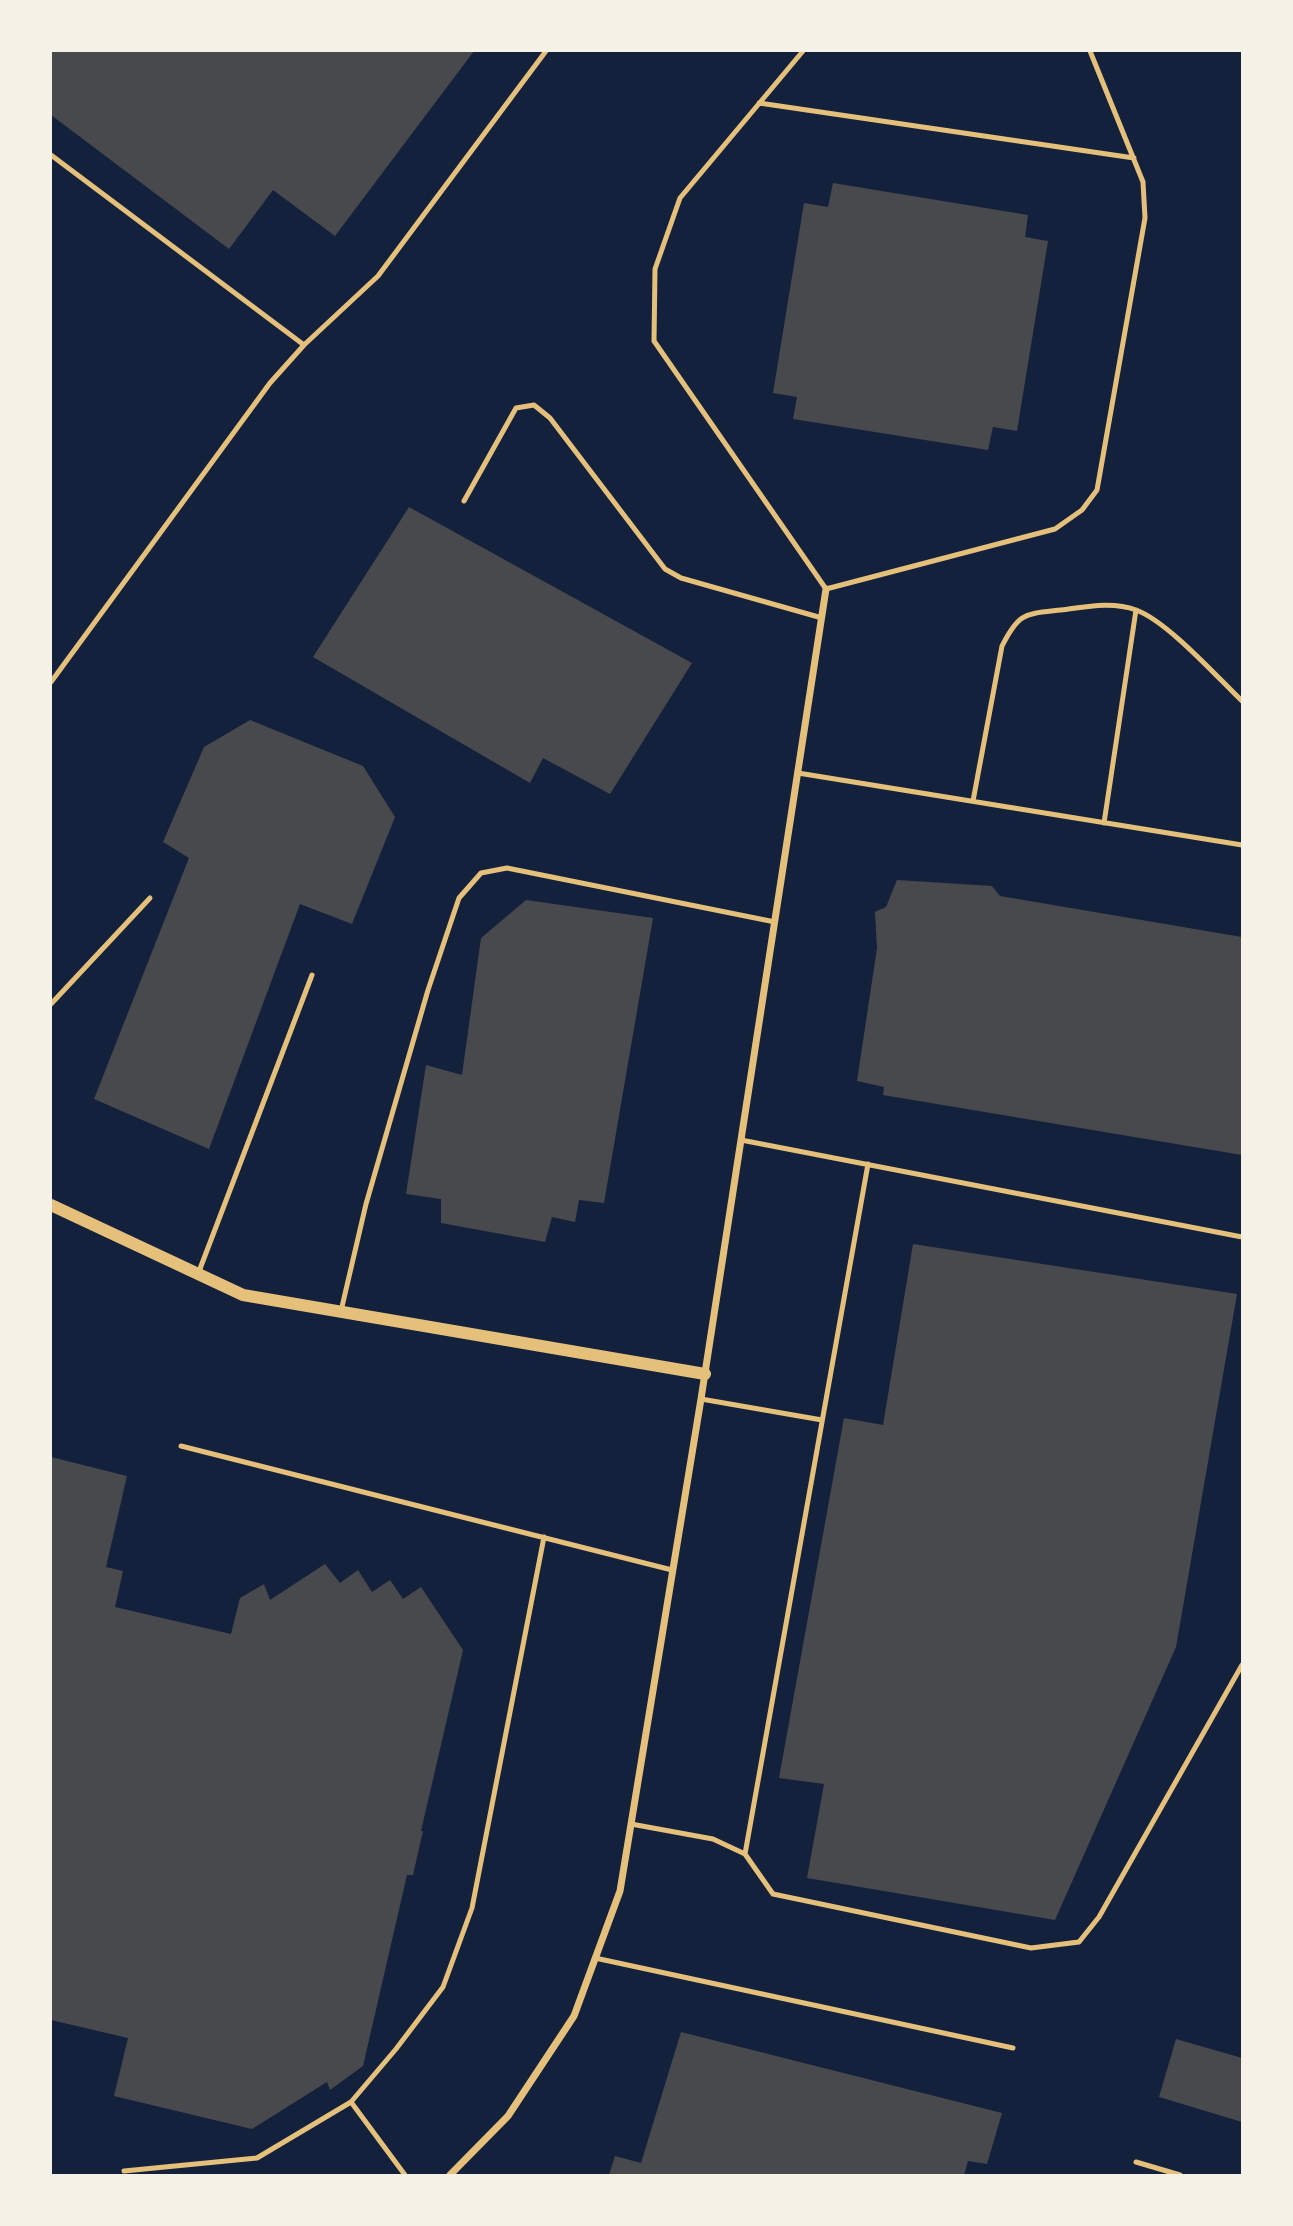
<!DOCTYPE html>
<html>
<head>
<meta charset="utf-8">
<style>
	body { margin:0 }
	#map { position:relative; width:1293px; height:2226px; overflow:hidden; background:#14213d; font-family:"Open Sans",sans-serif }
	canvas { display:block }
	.frame { position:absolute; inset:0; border:52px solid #f6f1e7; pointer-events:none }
</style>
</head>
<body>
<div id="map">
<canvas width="1293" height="2226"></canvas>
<div class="frame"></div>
</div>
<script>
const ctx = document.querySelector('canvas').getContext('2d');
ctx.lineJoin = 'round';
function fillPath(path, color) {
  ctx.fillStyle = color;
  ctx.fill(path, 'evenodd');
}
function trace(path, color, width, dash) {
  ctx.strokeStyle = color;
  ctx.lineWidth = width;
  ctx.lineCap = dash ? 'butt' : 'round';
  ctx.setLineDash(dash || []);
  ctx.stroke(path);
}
fillPath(new Path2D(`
	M51,51H474L335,236L273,190L229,249L51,115Z
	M833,183L1028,215L1025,237L1048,241L1017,431L993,427L988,450L793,419L797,397L773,393L804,203L828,207Z
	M409,507L692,663L610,794L543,758L530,783L313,657Z
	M250,720L363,766L395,817L352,924L300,904L209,1149L94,1099L189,858L163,842L204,747Z
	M897,880L992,886L1000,896L1242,937V1155L883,1095L884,1087L857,1081L877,948L875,912L886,907Z
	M526,900L653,918L604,1203L579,1200L575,1222L552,1217L545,1242L441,1223V1199L406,1194L426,1065L462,1075L481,938Z
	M913,1244L1237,1294L1176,1647L1055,1920L807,1878L824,1784L779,1778L844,1418L883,1425Z
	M51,1457L127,1476L106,1567L123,1571L115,1607L231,1634L240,1598L264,1584L270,1600L325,1564L340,1583L358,1570L372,1592L390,1580L403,1599L421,1587L463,1650L421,1831H423L413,1875H407L363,2066L330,2090L327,2082L252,2129L114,2096L128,2038L51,2020Z
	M681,2032L1002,2113L987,2164L968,2161L964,2175H609L615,2156L641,2163Z
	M1176,2039L1242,2058V2122L1159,2097Z`), '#48494c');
trace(new Path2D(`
	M803,51L680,198L655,269L654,341L826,589L1055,529L1082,510L1097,490L1145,218L1143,182L1090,51
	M759,103L1134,158
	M51,155L304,345
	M464,501L516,408L534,405L550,418L665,569L681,578L822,618
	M51,682L270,383L304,345L378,276L546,51
	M798,773L1242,845
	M973,801L1002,646C1019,612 1025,614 1061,610C1085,607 1112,601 1136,610C1167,621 1217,677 1242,701
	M1104,823L1136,610
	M51,1004L150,898
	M741,1140L1242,1237
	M198,1274L312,975
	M341,1311L366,1204L428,990L459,898L481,873L507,868L775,922
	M701,1399L822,1420
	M181,1446L672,1570
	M631,1824L713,1839L745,1854L773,1894L1031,1948L1079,1942L1099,1917L1242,1665
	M745,1854L868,1164
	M595,1958L1013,2048
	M351,2102L405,2175
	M1136,2162L1180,2175
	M124,2171L257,2158L351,2102L396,2049L443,1987L472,1908L544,1537`), '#e5c07b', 5);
trace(new Path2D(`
	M450,2175L508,2116L574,2016L620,1891L701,1399L826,589`), '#e5c07b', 7);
trace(new Path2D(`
	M51,1205L243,1295L705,1374`), '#e5c07b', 12);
</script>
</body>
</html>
